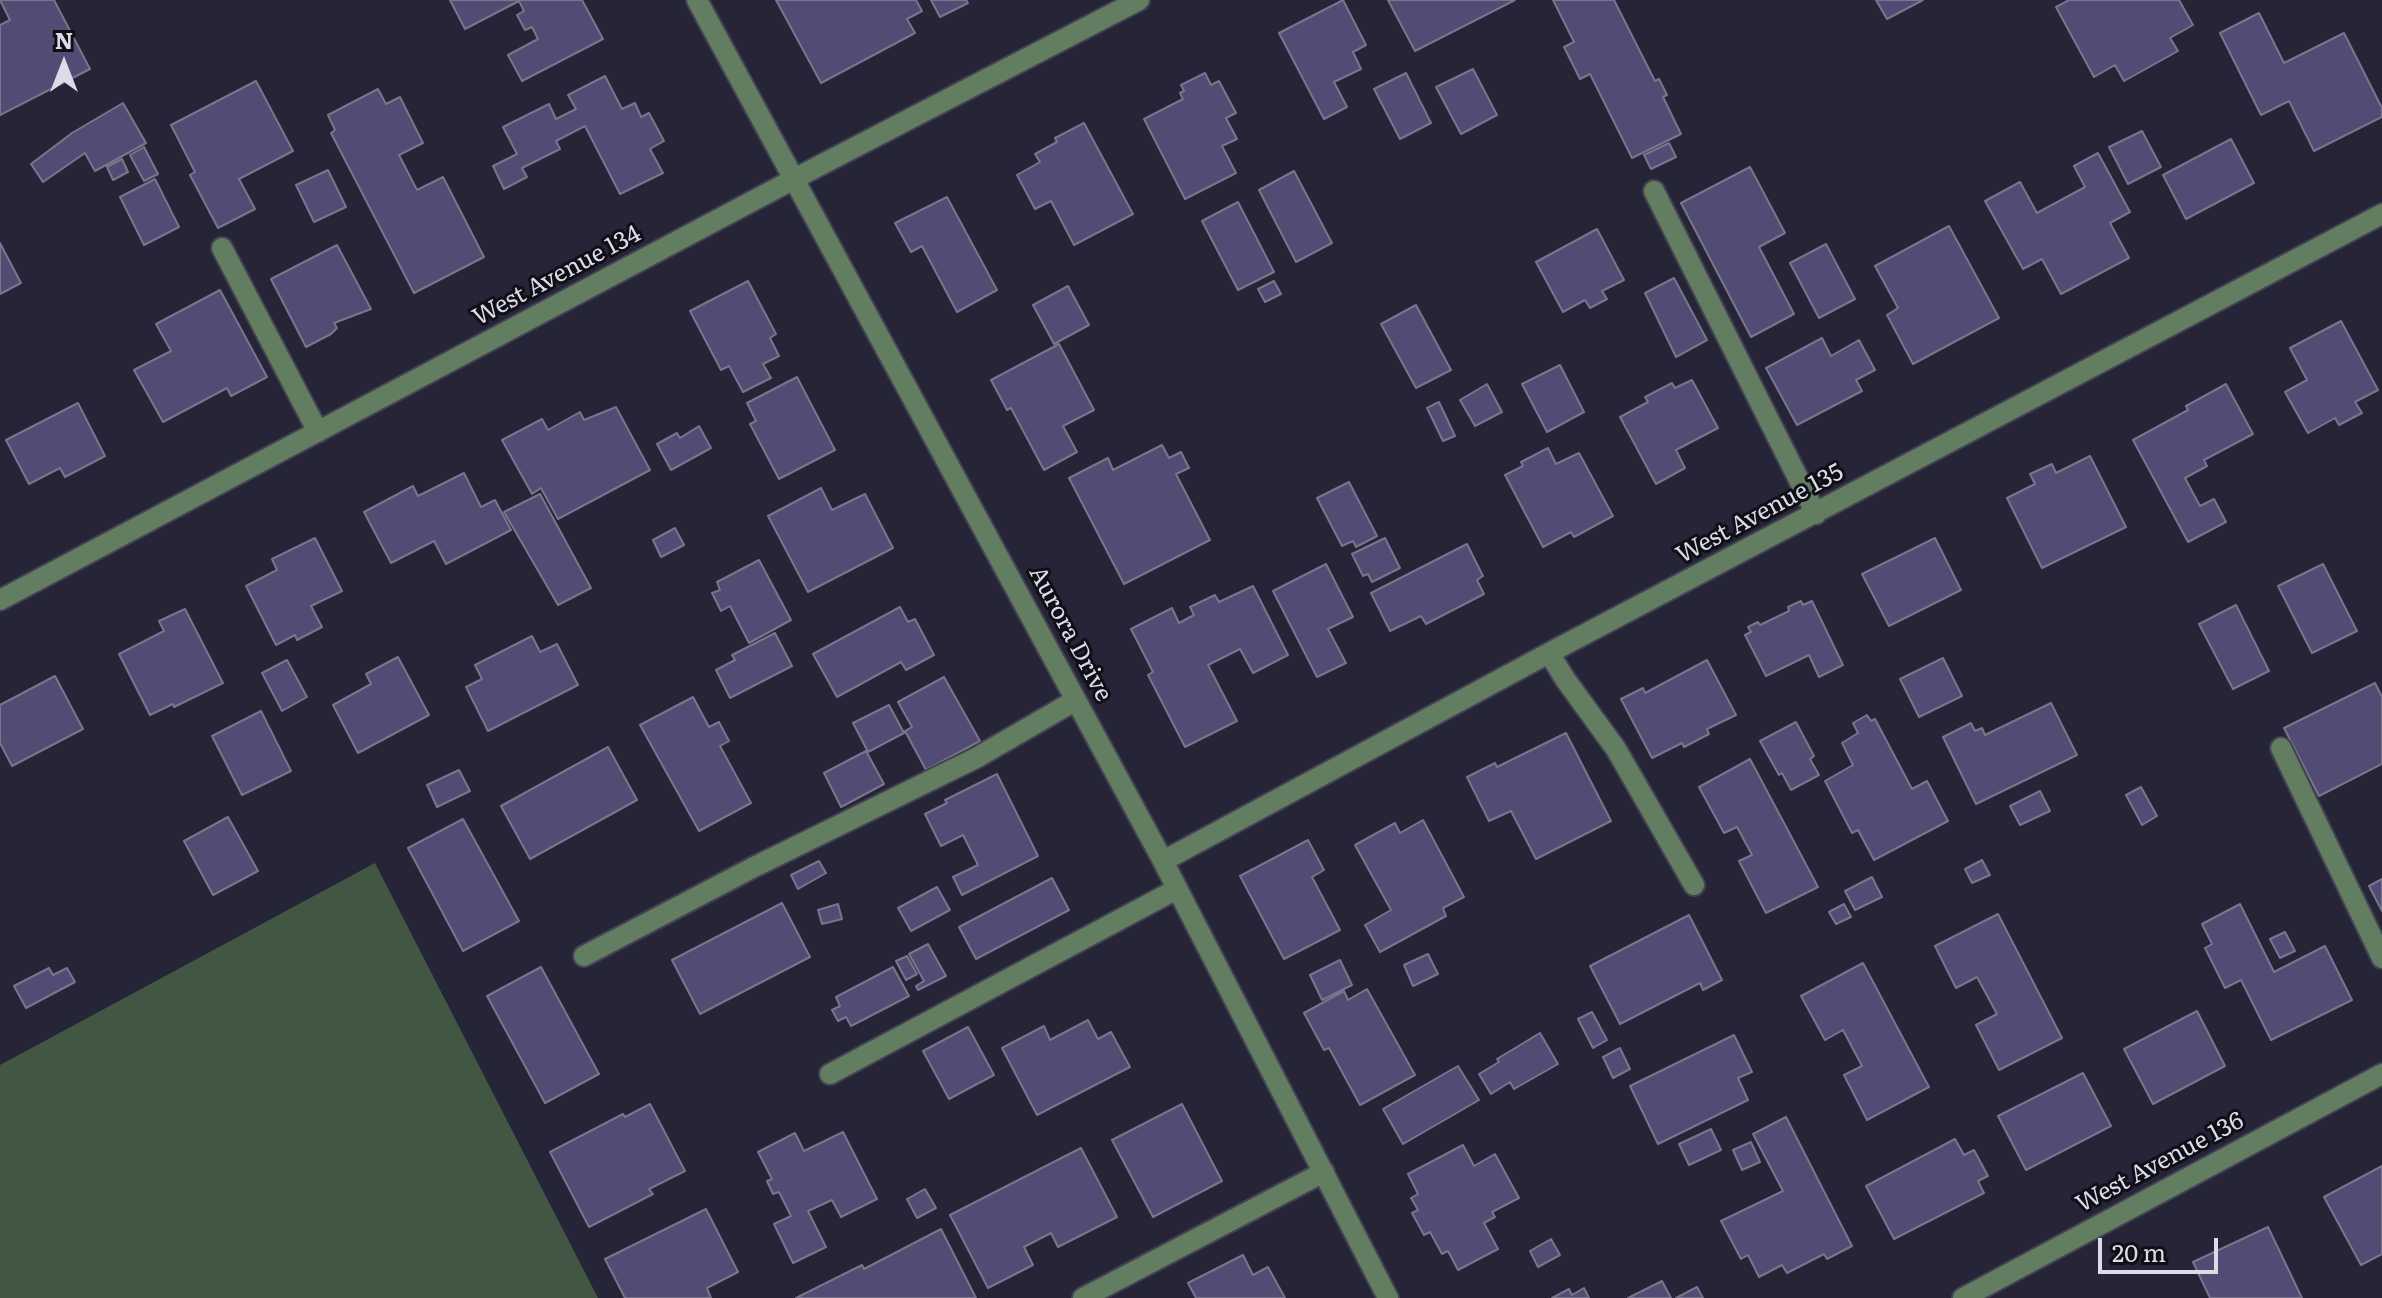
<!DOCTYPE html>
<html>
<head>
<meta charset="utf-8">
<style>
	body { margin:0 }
	#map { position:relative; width:2382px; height:1298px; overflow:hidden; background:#262437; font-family:Literata,serif }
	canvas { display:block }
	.north { position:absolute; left:24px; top:24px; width:80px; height:80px; -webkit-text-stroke:6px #0f0f17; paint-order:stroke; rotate:0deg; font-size:22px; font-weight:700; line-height:32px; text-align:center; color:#dcdce9 }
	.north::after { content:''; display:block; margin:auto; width:28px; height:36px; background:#dcdce9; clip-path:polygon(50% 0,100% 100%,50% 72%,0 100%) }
	.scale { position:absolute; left:2098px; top:1238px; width:120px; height:36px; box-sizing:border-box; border:4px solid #dcdce9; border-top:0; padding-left:10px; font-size:24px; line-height:28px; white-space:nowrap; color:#dcdce9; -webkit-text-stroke:6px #0f0f17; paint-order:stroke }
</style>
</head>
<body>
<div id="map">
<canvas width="2382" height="1298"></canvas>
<div class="north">N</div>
<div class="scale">20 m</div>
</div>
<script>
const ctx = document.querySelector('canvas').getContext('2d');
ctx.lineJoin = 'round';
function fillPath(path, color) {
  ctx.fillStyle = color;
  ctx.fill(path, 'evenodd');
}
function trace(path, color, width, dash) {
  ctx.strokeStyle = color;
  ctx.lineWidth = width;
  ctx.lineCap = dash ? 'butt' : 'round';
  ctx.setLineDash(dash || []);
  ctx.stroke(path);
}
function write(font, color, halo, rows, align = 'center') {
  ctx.font = font + ' Literata,serif';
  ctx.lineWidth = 6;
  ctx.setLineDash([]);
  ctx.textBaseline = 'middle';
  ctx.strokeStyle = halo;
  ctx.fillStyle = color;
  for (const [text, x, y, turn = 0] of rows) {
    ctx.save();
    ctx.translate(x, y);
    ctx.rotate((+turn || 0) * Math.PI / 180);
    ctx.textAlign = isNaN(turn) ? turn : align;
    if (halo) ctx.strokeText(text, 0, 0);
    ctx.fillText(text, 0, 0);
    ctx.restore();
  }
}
fillPath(new Path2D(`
	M375,863L598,1298H0V1065Z`), '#425743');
const building = new Path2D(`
	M0,0H54L90,69L0,115V25L10,20Z
	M450,0H582L603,39L522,81L508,55L538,39L532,27L525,30L517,15L524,11L519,1L465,29Z
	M776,0H916L922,11L907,19L915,33L821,83Z
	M931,0H966L968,3L940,17Z
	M1343,0L1366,45L1353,52L1361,69L1334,82L1347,107L1324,119L1279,33Z
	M1388,0H1515L1415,51Z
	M1553,0H1614L1655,81L1659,79L1667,95L1663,97L1681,134L1632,158L1590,74L1580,79L1564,47L1574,42Z
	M1876,0H1923L1887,19Z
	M2069,0H2179L2193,25L2170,38L2178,51L2124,81L2115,65L2094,77L2056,7Z
	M2259,13L2284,63L2344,33L2382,108V117L2314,151L2289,101L2261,115L2220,33Z
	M1473,69L1497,115L1461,134L1436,87Z
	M1205,73L1211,85L1219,81L1236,113L1226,118L1237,139L1222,146L1236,173L1185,199L1144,119L1183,99L1180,93L1184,91L1181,85Z
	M1406,73L1431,123L1400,139L1374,89Z
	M605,76L622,109L635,103L641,117L649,113L664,141L650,149L663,173L620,194L585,126L556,141L560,149L522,168L527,177L504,189L493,166L517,154L503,127L549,104L556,119L576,109L568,95Z
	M256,81L293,151L239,179L255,209L218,228L190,175L195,172L171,125Z
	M378,89L386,104L400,97L423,143L399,155L417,190L443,177L484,257L414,293L331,133L335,130L328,115Z
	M123,103L146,143L95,171L85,153L43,182L31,164L72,133Z
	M1084,123L1133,214L1074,245L1051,201L1035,209L1017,175L1040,162L1035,154L1057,142L1055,138Z
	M2142,131L2161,167L2128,184L2109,147Z
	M2231,139L2254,183L2186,219L2163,175Z
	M1669,143L1676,157L1651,169L1644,155Z
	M144,147L158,174L144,181L130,155Z
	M2098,153L2130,212L2110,223L2129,258L2061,294L2042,259L2023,269L1985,201L2020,182L2037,213L2085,187L2074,166Z
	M122,159L128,172L113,180L107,167Z
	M1750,167L1785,233L1759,247L1794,314L1751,337L1681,203Z
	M328,170L346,207L314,222L296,185Z
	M1294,171L1332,243L1296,262L1259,190Z
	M155,179L179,227L144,245L120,197Z
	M947,197L997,290L957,312L922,246L911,252L895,223Z
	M1238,202L1274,272L1238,290L1202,221Z
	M1949,226L1999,318L1913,364L1887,315L1898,308L1875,266Z
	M1597,229L1624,280L1602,291L1607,299L1590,308L1585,300L1563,312L1536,262Z
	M0,243L21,283L0,294Z
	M1826,244L1855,299L1819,318L1790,263Z
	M337,245L371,309L334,323L337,328L331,334L306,347L271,279Z
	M1674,278L1707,340L1676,357L1645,293Z
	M748,281L776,334L770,338L779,356L763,364L771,378L743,392L729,366L721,370L690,311Z
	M1274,281L1281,294L1265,302L1258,289Z
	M1068,286L1089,325L1054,344L1033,305Z
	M220,290L267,377L231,396L227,388L163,422L134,370L171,351L156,324Z
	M1416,305L1451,370L1416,388L1381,324Z
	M2341,321L2378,390L2355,402L2362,413L2339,425L2335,418L2308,433L2285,392L2307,380L2290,348Z
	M1822,338L1831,356L1859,340L1875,370L1856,380L1862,391L1797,425L1766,368Z
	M1059,344L1094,410L1063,426L1077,452L1044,470L1011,408L1007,410L991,380Z
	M1560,365L1584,412L1547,432L1522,384Z
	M797,377L835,450L779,479L750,424L756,421L747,403Z
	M1692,380L1718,428L1676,450L1685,468L1656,484L1620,417L1648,402L1645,397L1672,383L1675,388Z
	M1487,384L1502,412L1475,426L1460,400Z
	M2226,384L2253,434L2204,460L2207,466L2185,478L2200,506L2214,499L2226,522L2188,542L2133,440L2188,410L2186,406Z
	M1439,402L1455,436L1443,441L1427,408Z
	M78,403L105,456L65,477L60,468L29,484L6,440Z
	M616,407L650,470L558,519L541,488L532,494L502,440L542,419L548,430L580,412L584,420Z
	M699,426L711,448L671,470L657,444L677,433L680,438Z
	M1162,445L1169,458L1181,452L1189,468L1176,474L1210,540L1124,584L1069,478L1108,458L1113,470Z
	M1548,448L1556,464L1579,453L1613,516L1574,537L1571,532L1543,547L1505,475L1523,466L1521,462Z
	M2090,456L2126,527L2042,568L2007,498L2035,484L2030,474L2052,464L2056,473Z
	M464,473L481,507L495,500L511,530L446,564L434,541L391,563L364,512L413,486L418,496Z
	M1349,482L1377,536L1356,547L1353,541L1342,546L1317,498Z
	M821,488L832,510L865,494L893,548L808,592L768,516Z
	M540,494L591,588L558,605L504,512Z
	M675,528L684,545L661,557L653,540Z
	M315,538L342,591L311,606L322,627L297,640L295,635L276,645L246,586L277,570L272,559Z
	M1385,538L1400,568L1372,582L1368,574L1363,576L1352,554Z
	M1935,538L1961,590L1889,626L1862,574Z
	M1467,544L1483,576L1477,580L1484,594L1426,624L1421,616L1390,631L1371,593Z
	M759,560L791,620L749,643L730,606L721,611L712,593L720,590L717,582Z
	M1326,564L1353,617L1328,629L1346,663L1317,677L1273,591Z
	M2323,564L2357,631L2312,653L2278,586Z
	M1253,586L1288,655L1253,673L1240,649L1208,665L1237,721L1185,747L1148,675L1153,672L1131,629L1172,608L1179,623L1194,615L1190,607L1215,595L1219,602Z
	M1801,601L1803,605L1812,601L1843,665L1819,677L1809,655L1766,676L1745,635L1751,632L1748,627L1758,622L1760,625L1789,611L1788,607Z
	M2236,605L2269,671L2233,689L2199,624Z
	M900,607L908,622L915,619L934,655L906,670L901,662L837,697L813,654Z
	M185,609L223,683L174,707L173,704L150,715L119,654L164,631L159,621Z
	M775,633L792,666L730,698L716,670L735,660L732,655Z
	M532,636L540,652L557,644L578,685L488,731L466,687L482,679L475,665Z
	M398,657L429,715L358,753L333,705L371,684L366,674Z
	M1943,658L1962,696L1919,717L1900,679Z
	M287,660L307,697L282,711L262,673Z
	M1707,660L1736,715L1707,729L1709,734L1684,747L1682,743L1652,758L1621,699L1643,688L1645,693Z
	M55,676L83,729L12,766L0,743V705Z
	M944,677L980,741L926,770L905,731L912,727L898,702Z
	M2375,683L2382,697V764L2319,796L2284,728Z
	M693,697L709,727L719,722L729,741L720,746L751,803L699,831L640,725Z
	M2051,703L2077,755L1976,804L1943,737L1971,723L1975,731L1982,728L1985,735Z
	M889,705L904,733L868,752L853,723Z
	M261,711L291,771L242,795L212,736Z
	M1867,715L1871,721L1875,719L1912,789L1927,781L1948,821L1874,860L1858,830L1852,833L1825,781L1853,765L1842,743L1858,733L1853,723Z
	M1796,722L1814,756L1810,759L1819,775L1791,790L1782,773L1779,775L1760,741Z
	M1566,733L1611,821L1536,859L1511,811L1489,821L1467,777L1495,763L1497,767Z
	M608,747L637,800L530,859L501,806Z
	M866,751L884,784L841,807L824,773Z
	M1750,759L1818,887L1766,913L1739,861L1752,855L1737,827L1724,833L1699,787Z
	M459,770L470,791L437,807L427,785Z
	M997,774L1038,856L962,895L953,877L978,865L963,835L941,846L925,814L947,803L945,800Z
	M2141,787L2157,816L2142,825L2126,795Z
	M2040,791L2050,811L2020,825L2010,806Z
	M228,817L258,871L213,895L184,841Z
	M463,819L519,921L463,951L408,848Z
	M1423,820L1464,897L1443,908L1446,916L1380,952L1365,925L1391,910L1355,845L1395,823L1400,833Z
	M1308,840L1324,870L1312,877L1340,930L1284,959L1240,876Z
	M1982,860L1990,875L1972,883L1965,869Z
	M819,861L826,873L798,889L791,875Z
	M1872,877L1882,897L1855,910L1845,891Z
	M1052,878L1069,910L976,959L959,927Z
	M2382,879V911L2369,886Z
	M937,887L950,910L911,931L898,908Z
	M782,903L810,957L700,1014L672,960Z
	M838,904L842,919L822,924L818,910Z
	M1844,904L1851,917L1836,924L1829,912Z
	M2240,904L2274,972L2325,946L2352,1000L2271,1040L2241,980L2225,988L2205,948L2212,944L2202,924Z
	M1998,914L2062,1038L1999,1070L1976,1025L1997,1014L1977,977L1956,988L1935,946Z
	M1689,915L1722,980L1703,990L1700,983L1620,1024L1590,966Z
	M2285,932L2295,951L2280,958L2270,939Z
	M928,944L946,976L918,990L916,986L924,981L909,954Z
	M1428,954L1438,974L1413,986L1404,965Z
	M907,956L917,974L906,980L896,961Z
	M1340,960L1352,985L1322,1000L1310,975Z
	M1863,963L1929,1087L1867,1120L1844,1075L1862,1066L1843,1030L1825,1040L1801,996Z
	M541,967L599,1074L545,1103L487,996Z
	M893,967L909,996L851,1026L846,1017L838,1021L832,1010L840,1006L836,997Z
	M49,968L53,975L67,968L75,982L26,1008L14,986Z
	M1367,989L1415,1075L1360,1105L1329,1048L1324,1050L1304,1013L1344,991L1348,1000Z
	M2197,1011L2225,1066L2153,1104L2124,1049Z
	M1592,1012L1607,1040L1593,1048L1578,1019Z
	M1088,1020L1098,1039L1111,1032L1130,1067L1037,1115L1002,1048L1044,1026L1050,1040Z
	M968,1027L994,1075L949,1099L923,1051Z
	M1540,1033L1558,1064L1514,1089L1510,1082L1491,1094L1479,1074L1499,1062L1497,1059Z
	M1734,1035L1752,1072L1738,1078L1748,1100L1658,1144L1630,1086Z
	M1620,1048L1630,1069L1613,1078L1603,1057Z
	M1458,1066L1479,1100L1403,1144L1383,1109Z
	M2083,1073L2111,1126L2026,1170L1998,1116Z
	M650,1104L685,1171L649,1189L653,1194L589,1227L550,1152L623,1114L625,1117Z
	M1182,1104L1222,1181L1153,1217L1112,1140Z
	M1786,1117L1852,1246L1827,1259L1824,1254L1787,1273L1782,1265L1759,1277L1748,1255L1741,1259L1721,1221L1783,1191L1753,1134Z
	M1711,1129L1721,1150L1689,1165L1679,1144Z
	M843,1132L877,1199L841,1217L832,1200L808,1211L826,1247L793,1263L774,1224L791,1216L779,1192L773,1194L767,1181L772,1179L758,1152L795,1133L804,1151Z
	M1955,1139L1964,1155L1974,1150L1988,1176L1978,1181L1984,1193L1894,1239L1866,1186Z
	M1751,1142L1760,1162L1742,1170L1733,1150Z
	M1463,1145L1474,1166L1495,1154L1519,1198L1492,1212L1495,1217L1484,1223L1498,1249L1458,1270L1448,1251L1442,1254L1430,1232L1424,1235L1412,1213L1418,1210L1411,1198L1418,1194L1408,1174Z
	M1081,1148L1117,1217L1058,1247L1051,1233L1024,1247L1033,1265L988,1288L950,1215Z
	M2382,1166V1254L2361,1265L2324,1197Z
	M925,1189L936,1208L917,1218L907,1199Z
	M706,1209L738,1272L707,1288L711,1298H625L605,1259Z
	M2268,1227L2302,1298H2210L2193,1262Z
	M941,1229L976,1298H796L862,1265L864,1269Z
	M1551,1239L1560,1255L1538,1267L1530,1251Z
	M1243,1255L1253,1275L1268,1267L1285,1298H1196L1188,1283Z
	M1662,1281L1671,1298H1628Z
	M1697,1287L1703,1298H1676Z
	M1584,1288L1589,1298H1552L1569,1289L1572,1295Z`);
fillPath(building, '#504c73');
trace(building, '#77768d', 2);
const minor = new Path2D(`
	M697,0L1163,861L1388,1298
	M1654,191L1816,514
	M222,248L318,432
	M0,600L813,169L1139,0
	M1549,653L1565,679L1616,749L1694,885
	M2281,748L2382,958
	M1163,861L1549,653L2382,214
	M584,956L754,867L976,758L1076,700
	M830,1074L1177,889
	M1083,1298L1324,1172
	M1963,1298L2382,1074`);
trace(minor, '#434153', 24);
trace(minor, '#627d5f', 20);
write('24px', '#dcdce9', '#0f0f17', [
	["West Avenue 134",557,276,-28],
	["West Avenue 135",1760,514,-28],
	["Aurora Drive",1070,634,62],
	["West Avenue 136",2160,1163,-28]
]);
</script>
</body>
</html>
